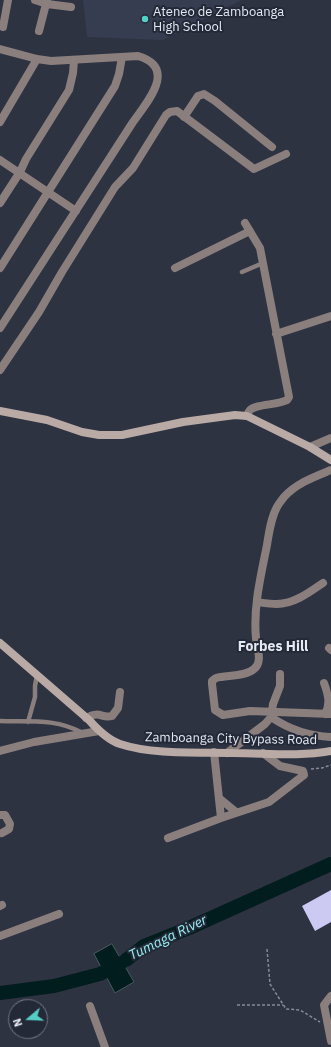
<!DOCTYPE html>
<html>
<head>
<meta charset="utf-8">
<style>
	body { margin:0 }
	#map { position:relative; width:331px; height:1047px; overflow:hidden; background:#2e3342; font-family:"IBM Plex Sans",sans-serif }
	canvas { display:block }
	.north { position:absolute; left:8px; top:999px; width:40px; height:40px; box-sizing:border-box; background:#242938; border:1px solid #717683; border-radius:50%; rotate:251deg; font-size:11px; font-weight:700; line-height:16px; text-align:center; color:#e5e9f3 }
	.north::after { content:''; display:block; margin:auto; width:14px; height:18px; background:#55cec5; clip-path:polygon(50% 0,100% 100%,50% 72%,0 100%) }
</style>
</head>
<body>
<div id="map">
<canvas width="331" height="1047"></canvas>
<div class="north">N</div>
</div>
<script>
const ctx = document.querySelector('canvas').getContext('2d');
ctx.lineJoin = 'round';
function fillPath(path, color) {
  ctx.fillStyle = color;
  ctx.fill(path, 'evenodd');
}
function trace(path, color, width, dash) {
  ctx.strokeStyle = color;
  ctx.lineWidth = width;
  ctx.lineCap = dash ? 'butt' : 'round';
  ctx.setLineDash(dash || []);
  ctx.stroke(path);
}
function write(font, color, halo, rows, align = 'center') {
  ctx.font = font + ' "IBM Plex Sans",sans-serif';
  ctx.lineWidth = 4;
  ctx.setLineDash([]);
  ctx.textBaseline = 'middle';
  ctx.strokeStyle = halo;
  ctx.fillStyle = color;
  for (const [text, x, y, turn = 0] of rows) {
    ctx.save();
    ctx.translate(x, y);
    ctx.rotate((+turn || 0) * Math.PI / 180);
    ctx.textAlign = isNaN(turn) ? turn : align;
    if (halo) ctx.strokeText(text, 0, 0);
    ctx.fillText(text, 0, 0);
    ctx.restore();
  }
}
fillPath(new Path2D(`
	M83,0H242L163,40L87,37Z`), '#363d51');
const water = new Path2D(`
	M112,944L134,982L115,993L94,954Z`);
fillPath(water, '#021d1e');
trace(water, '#465a5e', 1);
trace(new Path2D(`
	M123,962L126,960`), '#021d1e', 8);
trace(new Path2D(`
	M126,960L144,946L189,928L331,864
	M0,993L54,986L100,974L121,963`), '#021d1e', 14);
fillPath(new Path2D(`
	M331,890V922L315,931L302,906Z`), '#cccaf3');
trace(new Path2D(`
	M311,769L322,768L331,765
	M267,949L270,984L286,1009L300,1010L320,1022
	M237,1005H283`), '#868a97', 1.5, [3, 2]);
trace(new Path2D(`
	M242,272L263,263
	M0,721C30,722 55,718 83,733
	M28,722L35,697V686L37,675`), '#8a7f7d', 4.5);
trace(new Path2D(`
	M35,0L47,4L71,7
	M3,27L8,0
	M39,31L47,0
	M0,49L37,59L51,61L138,56C178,68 147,102 133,122L0,328
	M184,117L198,96L204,94L215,101L272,147
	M0,122L37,59
	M0,160L76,211
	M0,203L20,172L26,159L69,90L73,73L74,60
	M245,223L260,248L289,397L287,400C278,405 256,404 250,410C248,412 248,414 247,416
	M0,268L115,86L119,74L122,57
	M175,268L250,231
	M276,334L331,316
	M0,370L39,312L62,272L115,187L133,168L166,115L170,112L177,111L254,169L286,154
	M310,447L331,438
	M331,470C314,477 297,483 284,497C282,500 279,503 277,507C271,518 269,532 267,545C261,575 253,607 256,638C257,648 263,662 254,669C245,677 227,675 216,678L212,681V684L215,710L223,715L250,711L331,714
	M257,602C264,603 270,604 277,604C294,604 310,592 323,583
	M329,648L331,650
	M324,683C328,694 331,704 325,714
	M271,717C290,730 308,736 331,737
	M86,718C101,710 101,719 112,716L118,708L120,692
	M0,751L34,742L99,731
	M227,753L265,724L271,717L273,704L280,686V674
	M219,798L236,812
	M0,815H5L10,824L9,829L2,833
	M221,818L269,802L304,775L303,771L280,766L263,753
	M168,838L221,818L214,752
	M0,906L2,905
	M0,936L59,914
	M331,996L324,1005L331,1041
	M90,1006L105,1047`), '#8a7f7d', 8);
trace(new Path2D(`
	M0,411L47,420L82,432L99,435H122L183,422L235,415L247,416L310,447L331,460
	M0,643L89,720C97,729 108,740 120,744C153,755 199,752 233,753C266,753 299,757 331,751`), '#baaaa6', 8);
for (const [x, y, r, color] of [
	[145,19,4,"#55cec5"]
]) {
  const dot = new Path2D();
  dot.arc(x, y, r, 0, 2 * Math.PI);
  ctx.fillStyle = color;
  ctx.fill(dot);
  trace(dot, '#242938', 1.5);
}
write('13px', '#e5e9f3', '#242938', [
	["Ateneo de Zamboanga",153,12],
	["High School",153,27]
], 'left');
write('13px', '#e5e9f3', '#242938', [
	["Zamboanga City Bypass Road",231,739,1]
]);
write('bold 14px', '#e5e9f3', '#242938', [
	["Forbes Hill",273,647]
]);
write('italic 14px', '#95eff2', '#242938', [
	["Tumaga River",168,938,-26]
]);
</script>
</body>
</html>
